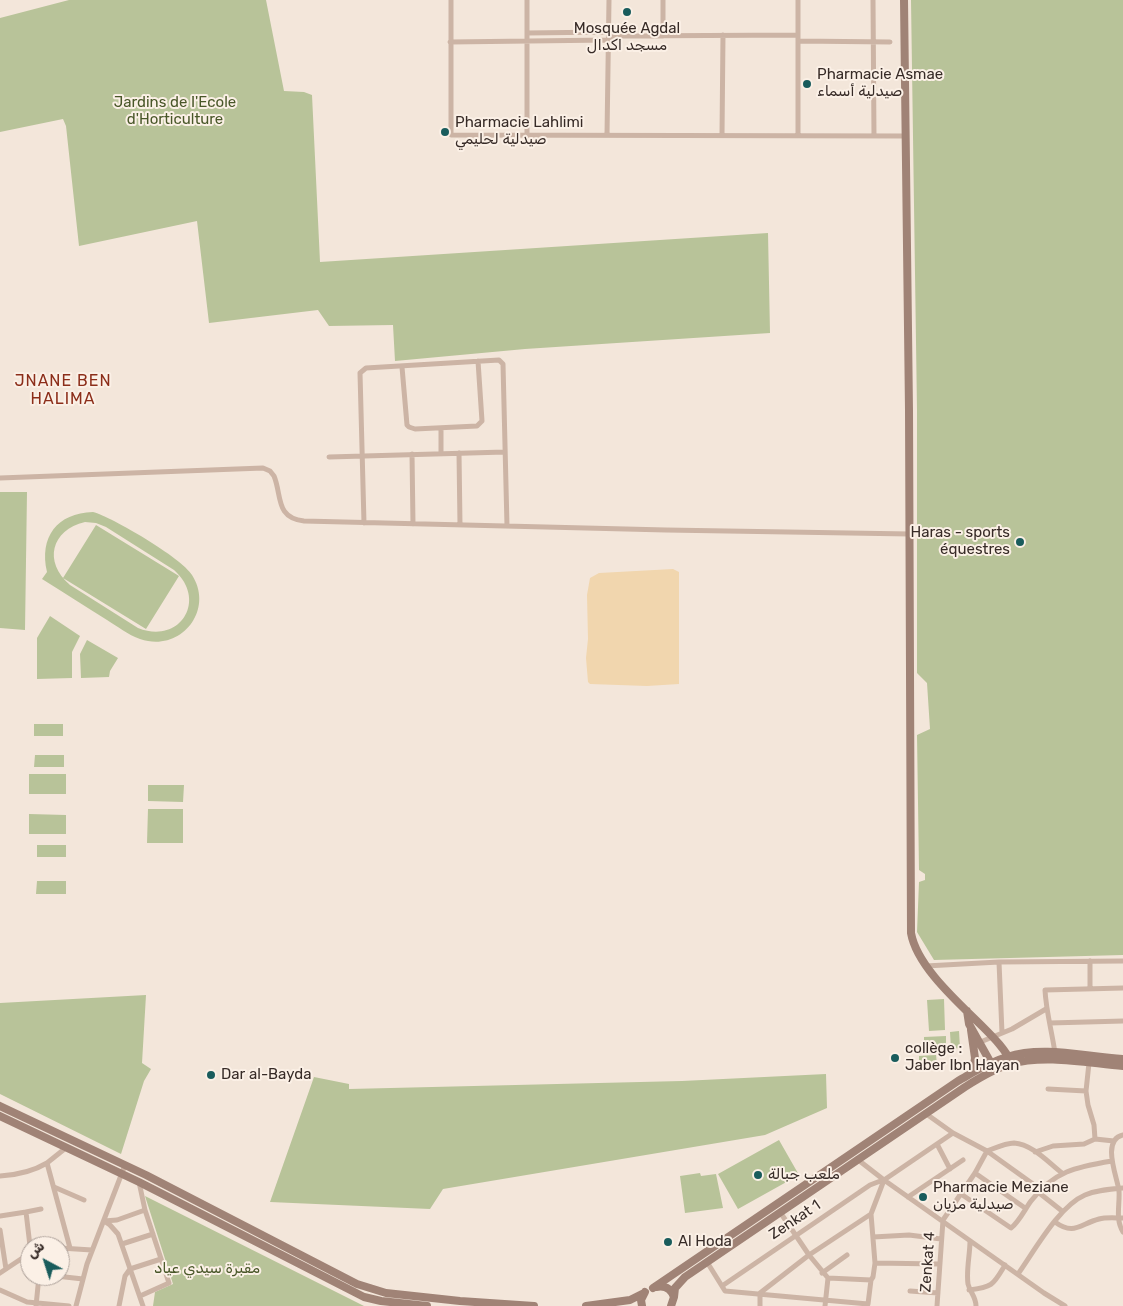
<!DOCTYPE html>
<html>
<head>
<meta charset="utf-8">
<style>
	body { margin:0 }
	#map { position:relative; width:1123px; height:1306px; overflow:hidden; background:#f3e6da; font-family:Rubik,Cairo,sans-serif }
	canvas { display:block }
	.north { position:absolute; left:20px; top:1236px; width:50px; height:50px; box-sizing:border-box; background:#fbf0e6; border:1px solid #ada19a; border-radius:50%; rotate:320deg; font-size:14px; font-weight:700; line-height:20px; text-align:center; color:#372b27 }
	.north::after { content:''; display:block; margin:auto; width:18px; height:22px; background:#195c5c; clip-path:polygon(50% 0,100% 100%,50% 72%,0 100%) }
</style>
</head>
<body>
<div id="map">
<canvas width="1123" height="1306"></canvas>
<div class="north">ش</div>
</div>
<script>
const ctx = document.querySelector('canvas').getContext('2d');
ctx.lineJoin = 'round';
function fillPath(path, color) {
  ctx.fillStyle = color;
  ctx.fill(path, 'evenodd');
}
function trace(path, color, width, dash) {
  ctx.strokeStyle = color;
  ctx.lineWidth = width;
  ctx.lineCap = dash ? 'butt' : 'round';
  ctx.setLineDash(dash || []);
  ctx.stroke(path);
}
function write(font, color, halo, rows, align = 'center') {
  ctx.font = font + ' Rubik,Cairo,sans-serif';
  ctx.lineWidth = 4;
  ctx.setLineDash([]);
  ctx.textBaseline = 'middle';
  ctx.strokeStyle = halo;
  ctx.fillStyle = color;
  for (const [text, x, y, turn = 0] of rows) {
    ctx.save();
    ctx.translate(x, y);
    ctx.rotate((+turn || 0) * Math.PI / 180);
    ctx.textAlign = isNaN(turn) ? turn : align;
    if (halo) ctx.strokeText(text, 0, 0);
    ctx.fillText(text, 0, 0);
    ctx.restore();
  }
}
fillPath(new Path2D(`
	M69,0H266L284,91L304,92L312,95L320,262L768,233L770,333L525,349L395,361L393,325L329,326L318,310L209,323L197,221L79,246L66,126L63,119L0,132V18Z
	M911,0H1123V955L934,960L917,932L919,882L925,880V874L919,870L917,735L930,729L927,683L917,673V410Z
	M0,492H27L25,630L0,628Z
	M93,512C112,517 182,558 192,575C215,611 180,653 140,639C128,635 117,626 107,620C85,606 64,593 42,579L47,572C39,537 57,513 93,512ZM85,522L96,523L106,527L174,570C208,600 180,645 138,628L70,585C43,562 51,530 85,522Z
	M96,525L179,576L146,629L63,578Z
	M50,616L80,636L72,652V678L37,679V638Z
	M87,640L118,658L110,671L109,677L81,678L80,654Z
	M34,724H63V736H34Z
	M35,755H64V767H34Z
	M29,774H66V794H29Z
	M148,785H184L183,802L148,801Z
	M148,809H183V843H147Z
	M29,814L66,815V834H29Z
	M37,845H66V857H37Z
	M37,881H66V894H36Z
	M146,995L142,1063L151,1069L144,1081L121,1154L0,1094V1003Z
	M944,999L945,1030L929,1031L927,1000Z
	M959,1031L960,1048L951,1049L950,1032Z
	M946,1036V1049L924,1050V1037Z
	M936,1055L937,1064L919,1065V1056Z
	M826,1074L827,1108L765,1135L443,1189L430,1209L270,1202L314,1077L349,1084V1089L682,1081Z
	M779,1140L799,1175L738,1209L718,1174Z
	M700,1173L701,1176L716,1174L723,1208L685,1213L680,1176Z
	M145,1196L364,1306H153L155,1292L173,1284Z`), '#b8c399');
fillPath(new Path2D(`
	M673,569L679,572V684L647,686L590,684L588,682L586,658L588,639L587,595L590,578L599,573Z`), '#f1d6ae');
trace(new Path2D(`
	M451,0V135L905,136
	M527,0V134
	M873,0L874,136
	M527,33L609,32L617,36
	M663,36V0
	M798,41L890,42
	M450,42L609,40L617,36L798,35
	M607,135L609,0
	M722,135L723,35
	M798,135V0
	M402,367L407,425L409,427L415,429L477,426L482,421L478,361
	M441,428V453
	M459,453L460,525
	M412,454L413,524
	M329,457L505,452
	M0,478L263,468L270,471L274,476C282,495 275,518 304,521L666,530L910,534
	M364,523L360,373L366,368L499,360L503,364L507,526
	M1090,961V988
	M999,962L1002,1033
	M926,966L999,962L1123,961
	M1050,1023L1123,1021
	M978,1043L1012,1029L1046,1009
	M1055,1053C1052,1032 1046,1011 1045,990L1123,988
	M1048,1089L1086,1091
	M925,1113L953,1133
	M1123,1135C1101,1140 1117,1176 1119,1191C1120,1205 1115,1219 1123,1232
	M1095,1139L1114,1141
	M937,1144L950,1169
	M67,1147L47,1163L70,1248
	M1035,1152L1053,1146L1084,1144L1095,1139L1094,1125L1088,1105L1086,1091L1089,1063
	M857,1159L884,1180L1044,1293L1065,1306
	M975,1173L1025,1208
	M0,1176C17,1175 32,1172 47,1163
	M139,1182L145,1210L169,1283L140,1296
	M54,1187L84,1200
	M1038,1192L1062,1211
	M961,1194L1011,1228C1019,1222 1025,1209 1031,1201C1054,1171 1076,1167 1112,1161
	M908,1197L963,1160
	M26,1212L41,1209
	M780,1212L809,1255L828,1278
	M0,1216L26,1212L30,1246
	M104,1221L110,1225L118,1234L143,1306
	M104,1221L117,1220L145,1210
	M1055,1222C1074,1236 1080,1224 1099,1219C1106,1217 1115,1218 1123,1218
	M0,1230L6,1269
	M873,1237L909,1235L941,1239
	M970,1241C970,1255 966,1270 968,1284C970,1292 976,1297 976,1306
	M122,1244L153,1234
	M60,1248L92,1250
	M707,1262L725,1291L868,1304L871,1280
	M939,1264L875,1263L871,1214L884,1180L953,1133L987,1151L1040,1189
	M0,1273L30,1253
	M822,1273L847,1255
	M1018,1274C1035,1250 1059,1206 1085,1195C1097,1190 1110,1189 1123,1188
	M56,1276L83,1279
	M722,1286L870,1185L883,1180
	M0,1290L27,1302L69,1306
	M969,1290C993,1287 993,1285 1005,1265
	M910,1291L938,1293
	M36,1306L39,1276
	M76,1306L87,1264L125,1165
	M119,1306L125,1276L130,1269L161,1259
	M760,1306V1293L809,1255L871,1214
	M825,1306L828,1278L871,1280L873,1277L875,1263
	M937,1306L943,1220L975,1173L987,1151C995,1148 1006,1143 1014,1143C1032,1144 1049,1163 1062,1173`), '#ccb4a5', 5);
trace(new Path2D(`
	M904,0L909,410L911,933C917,967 959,1003 983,1027C994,1038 1006,1050 1012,1064
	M967,1011L969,1024L992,1065
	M971,1030L975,1058L973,1072
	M0,1106L146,1175L357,1284L386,1293L460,1301L534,1306
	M0,1116L139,1182L364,1297L381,1301L427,1306
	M656,1287C664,1285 671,1288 674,1297L671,1306
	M653,1288L958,1081C974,1072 989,1062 1007,1057C1044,1045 1085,1057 1123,1059
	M674,1297L675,1288L685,1277L965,1087C979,1078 994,1069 1010,1064C1045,1054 1087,1063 1123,1066
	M586,1306L630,1300L644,1293
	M642,1306L641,1300L645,1292`), '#a08376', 8);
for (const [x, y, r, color] of [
	[627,12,5,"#195c5c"],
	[807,84,5,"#195c5c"],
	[445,132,5,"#195c5c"],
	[1020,542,5,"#195c5c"],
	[895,1058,5,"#195c5c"],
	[211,1075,5,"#195c5c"],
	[758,1175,5,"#195c5c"],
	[923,1197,5,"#195c5c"],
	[668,1242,5,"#195c5c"]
]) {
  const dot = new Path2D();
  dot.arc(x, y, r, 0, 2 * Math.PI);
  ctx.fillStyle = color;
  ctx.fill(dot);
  trace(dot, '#fbf0e6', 2);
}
write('15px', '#372b27', '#fbf0e6', [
	["Mosquée Agdal",627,29,"center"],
	["مسجد اكدال",627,46,"center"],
	["Pharmacie Asmae",817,75],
	["صيدلية أسماء",817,92],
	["Pharmacie Lahlimi",455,123],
	["صيدلية لحليمي",455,140],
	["Haras - sports",1010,533,"right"],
	["équestres",1010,550,"right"],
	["collège :",905,1049],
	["Jaber Ibn Hayan",905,1066],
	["Dar al-Bayda",221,1075],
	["ملعب جبالة",768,1175],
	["Pharmacie Meziane",933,1188],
	["صيدلية مزيان",933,1205],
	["Al Hoda",678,1242]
], 'left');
write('15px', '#495729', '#fbf0e6', [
	["Jardins de I'Ecole",175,103],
	["d'Horticulture",175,120],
	["مقبرة سيدي عياد",207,1269]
]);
write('15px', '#372b27', '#fbf0e6', [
	["Zenkat 1",795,1220,-34],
	["Zenkat 4",928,1262,-86]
]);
ctx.letterSpacing = '1px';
write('16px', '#8c2e1a', '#fbf0e6', [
	["JNANE BEN",63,381],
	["HALIMA",63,399]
]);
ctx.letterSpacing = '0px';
</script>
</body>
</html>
